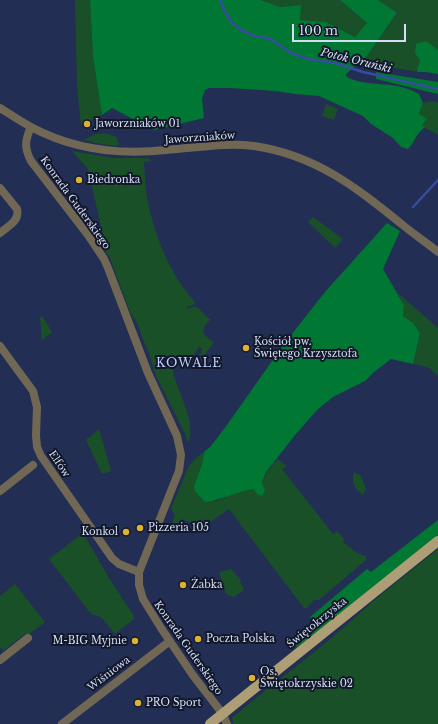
<!DOCTYPE html>
<html>
<head>
<meta charset="utf-8">
<style>
	body { margin:0 }
	#map { position:relative; width:438px; height:724px; overflow:hidden; background:#232e54; font-family:"Libre Baskerville",serif }
	canvas { display:block }
	.scale { position:absolute; left:292px; top:24px; width:114px; height:18px; box-sizing:border-box; border:2px solid #d5def6; border-top:0; padding-left:5px; font-size:12px; line-height:14px; white-space:nowrap; color:#d5def6; -webkit-text-stroke:3px #121829; paint-order:stroke }
</style>
</head>
<body>
<div id="map">
<canvas width="438" height="724"></canvas>
<div class="scale">100 m</div>
</div>
<script>
const ctx = document.querySelector('canvas').getContext('2d');
ctx.lineJoin = 'round';
function fillPath(path, color) {
  ctx.fillStyle = color;
  ctx.fill(path, 'evenodd');
}
function trace(path, color, width, dash) {
  ctx.strokeStyle = color;
  ctx.lineWidth = width;
  ctx.lineCap = dash ? 'butt' : 'round';
  ctx.setLineDash(dash || []);
  ctx.stroke(path);
}
function write(font, color, halo, rows, align = 'center') {
  ctx.font = font + ' "Libre Baskerville",serif';
  ctx.lineWidth = 4;
  ctx.setLineDash([]);
  ctx.textBaseline = 'middle';
  ctx.strokeStyle = halo;
  ctx.fillStyle = color;
  for (const [text, x, y, turn = 0] of rows) {
    ctx.save();
    ctx.translate(x, y);
    ctx.rotate((+turn || 0) * Math.PI / 180);
    ctx.textAlign = isNaN(turn) ? turn : align;
    if (halo) ctx.strokeText(text, 0, 0);
    ctx.fillText(text, 0, 0);
    ctx.restore();
  }
}
fillPath(new Path2D(`
	M75,0H90L93,57L102,115L81,125L77,86Z
	M261,0H340L367,23L355,37L326,22L299,20L300,5L280,7Z
	M378,0H438V50L426,42L415,53L420,61L417,69L418,72L360,62L367,56L397,14Z
	M434,101L438,103V135L422,126L419,114L423,103Z
	M326,104L338,109L334,120L322,116Z
	M105,133L116,137L119,144L118,146L101,144L83,140L96,134Z
	M72,151L113,158H148L151,161L144,162C145,175 145,189 148,202C155,237 170,274 194,301L195,304L187,307V309L196,306L209,319H211L205,325L203,333L209,339L214,342L203,357L200,355L202,349L199,347L191,359C184,361 176,364 172,357L166,356L161,362L172,367C173,372 174,377 176,382C182,400 196,424 188,443L185,434L156,376L147,347H146L137,323L130,312L110,258L78,215L80,213L97,234L103,235L88,169Z
	M313,217L343,239L335,248L308,222Z
	M398,293L438,328V376L428,367L413,364L420,333L413,323L403,316L404,305Z
	M42,316L52,332L42,340L40,317Z
	M99,429L111,471L102,474L86,440Z
	M204,452L202,464L194,486L216,501L239,491L253,489L257,494L262,488C261,476 271,467 278,459L287,466L282,469L333,534L337,531L344,539L343,542L357,553L366,556V560L319,600H314L307,608H304L229,509L203,527L181,519L177,527L172,524L175,516L171,508L182,483L188,467L197,457Z
	M354,472L361,476L366,489L363,495C355,489 352,484 353,474Z
	M83,533L109,578L135,618L115,634L101,617L91,614L49,559Z
	M438,549V724H233L232,717L235,715L328,641L377,598Z
	M231,569L241,580L240,582L244,590L234,597L226,594L219,572Z
	M15,584L45,622L27,636L25,634L3,651L0,647V596Z`), '#195028');
fillPath(new Path2D(`
	M90,0H261L280,7L301,5L300,20L326,22L355,37L367,23L340,0H378L397,13L367,56L346,74V76C357,85 388,83 401,87C407,88 413,91 419,94L423,103L419,114L427,119L422,125L425,127C415,134 416,141 408,149L401,147L393,138L371,124L363,116L319,96L295,94L275,91L230,88H209L205,90L202,99L204,118L154,130L112,108L102,115L93,57Z
	M426,41L438,50V74L426,72H418L417,69L420,61L415,53L416,44Z
	M376,72L438,82V94L376,79Z
	M387,223L400,231L383,269L404,305L403,316L413,323L420,333L413,364L391,359L374,372L365,381L333,397L317,410L296,434L266,472L262,482L265,491L262,496L257,494L253,489C236,492 221,500 205,502L195,491L194,486L202,464L204,452L211,446L227,425L284,344L325,292Z
	M438,520V535L316,634L297,647L293,643L314,621L310,617L367,569L371,572Z`), '#007732');
trace(new Path2D(`
	M220,0L223,8L232,23L241,30L254,36L264,37L274,41L291,53L308,59L335,63L363,72L438,89
	M413,207L438,180`), '#364ca1', 2.5);
trace(new Path2D(`
	M0,108C10,114 20,121 31,127C72,149 120,155 166,150C196,148 225,142 254,146C316,155 357,188 404,226C415,235 427,243 438,252
	M31,127C25,140 24,148 31,161L88,235L104,259L108,268L148,373L177,436L181,455L179,471L139,572V585L143,599L161,628L192,674L222,713L227,724
	M0,188L17,209C20,221 8,226 0,233
	M0,346L33,391L37,407L36,435L37,447L41,456L112,558L119,564L139,572
	M0,491L33,465
	M0,660L28,638
	M62,724L170,641`), '#706854', 8);
trace(new Path2D(`
	M210,724L438,541`), '#ae9e75', 10);
for (const [x, y, r, color] of [
	[87,124,4,"#dcb233"],
	[79,180,4,"#dcb233"],
	[246,348,4,"#dcb233"],
	[140,528,4,"#dcb233"],
	[126,532,4,"#dcb233"],
	[183,585,4,"#dcb233"],
	[198,639,4,"#dcb233"],
	[135,641,4,"#dcb233"],
	[252,678,4,"#dcb233"],
	[138,703,4,"#dcb233"]
]) {
  const dot = new Path2D();
  dot.arc(x, y, r, 0, 2 * Math.PI);
  ctx.fillStyle = color;
  ctx.fill(dot);
  trace(dot, '#121829', 1.5);
}
write('10px', '#d5def6', '#121829', [
	["Jaworzniaków 01",95,124],
	["Biedronka",87,180],
	["Kościół pw.",254,342],
	["Świętego Krzysztofa",254,354],
	["Pizzeria 105",148,528],
	["Konkol",118,532,"right"],
	["Żabka",191,585],
	["Poczta Polska",206,639],
	["M-BIG Myjnie",127,641,"right"],
	["Os.",260,672],
	["Świętokrzyskie 02",260,684],
	["PRO Sport",146,703]
], 'left');
write('10px', '#d5def6', '#121829', [
	["Jaworzniaków",200,138,-4],
	["Konrada Guderskiego",75,203,54],
	["Elfów",59,464,56],
	["Świętokrzyska",317,623,-39],
	["Konrada Guderskiego",188,648,55],
	["Wiśniowa",109,674,-37]
]);
write('italic 11px', '#d3dcf4', '#121829', [
	["Potok Oruński",356,61,14]
]);
ctx.letterSpacing = '1px';
write('12px', '#bccdfd', '#121829', [
	["KOWALE",189,364]
]);
ctx.letterSpacing = '0px';
</script>
</body>
</html>
